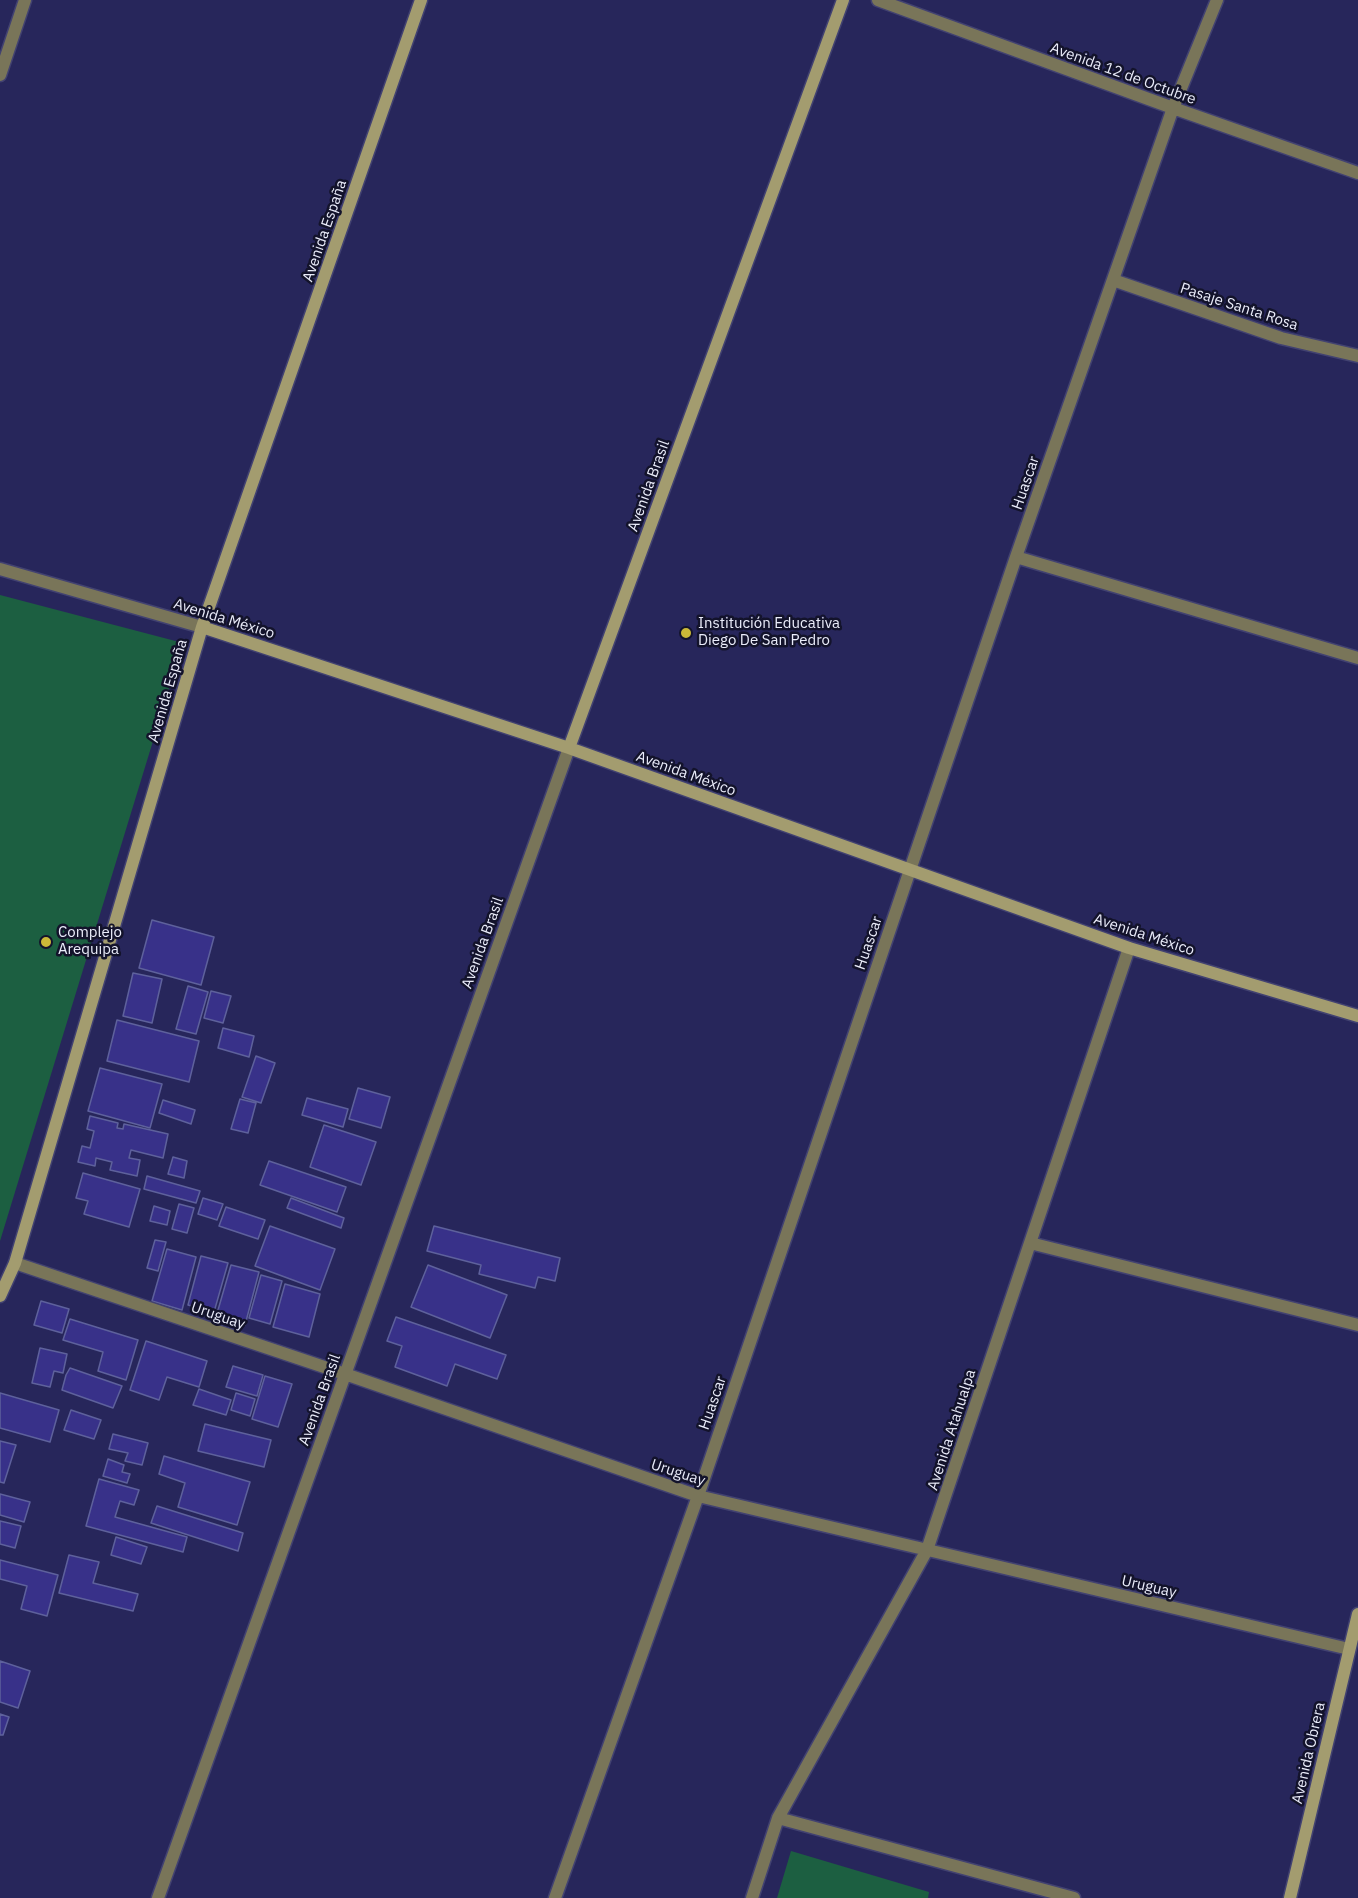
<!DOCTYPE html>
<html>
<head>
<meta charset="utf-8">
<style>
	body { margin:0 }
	canvas { display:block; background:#27265b }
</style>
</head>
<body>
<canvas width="1358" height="1898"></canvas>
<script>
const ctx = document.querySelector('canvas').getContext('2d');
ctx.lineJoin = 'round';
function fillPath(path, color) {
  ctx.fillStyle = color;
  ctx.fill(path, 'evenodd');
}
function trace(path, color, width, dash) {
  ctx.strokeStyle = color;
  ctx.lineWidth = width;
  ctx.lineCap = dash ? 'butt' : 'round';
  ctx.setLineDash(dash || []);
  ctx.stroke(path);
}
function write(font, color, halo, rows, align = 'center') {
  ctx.font = font + ' "IBM Plex Sans",sans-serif';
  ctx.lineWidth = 5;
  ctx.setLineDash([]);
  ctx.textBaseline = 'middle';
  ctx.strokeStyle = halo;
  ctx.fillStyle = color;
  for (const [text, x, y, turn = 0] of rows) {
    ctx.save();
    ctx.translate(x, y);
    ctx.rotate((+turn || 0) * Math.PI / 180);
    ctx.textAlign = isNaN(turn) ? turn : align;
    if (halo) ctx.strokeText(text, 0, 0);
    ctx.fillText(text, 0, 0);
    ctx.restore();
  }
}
fillPath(new Path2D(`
	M0,595L183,643L0,1241Z
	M791,1851L929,1892L928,1898H777Z`), '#1c5f41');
const building = new Path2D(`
	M152,920L214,937L201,985L139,968Z
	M133,973L162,979L152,1023L123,1016Z
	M188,986L208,992L196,1034L176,1029Z
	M211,991L231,996L223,1023L204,1018Z
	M117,1020L199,1041L189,1082L107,1061Z
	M223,1028L254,1036L249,1057L218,1048Z
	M256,1056L275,1063L261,1103L242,1097Z
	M100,1068L162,1084L150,1128L88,1111Z
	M358,1088L390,1097L381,1128L349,1119Z
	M307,1098L348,1109L343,1127L302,1115Z
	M240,1099L256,1103L248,1133L231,1129Z
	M163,1100L195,1110L191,1124L159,1113Z
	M90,1116L118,1123L117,1128L123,1129L124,1124L168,1134L163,1158L131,1150L129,1158L140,1160L137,1176L110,1170L112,1162L96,1158L95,1166L78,1162L82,1146L90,1148L94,1131L87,1129Z
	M324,1125L376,1142L361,1185L310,1167Z
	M173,1157L187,1161L184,1178L168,1174Z
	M269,1161L346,1187L337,1212L260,1185Z
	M83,1173L140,1189L129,1227L84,1214L88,1201L76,1198Z
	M147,1176L200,1191L196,1203L144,1189Z
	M203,1198L223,1204L217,1220L198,1214Z
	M291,1198L344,1218L341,1228L287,1208Z
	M179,1204L194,1208L187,1233L172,1229Z
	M154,1206L170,1211L167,1225L150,1221Z
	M226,1207L265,1220L258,1239L219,1226Z
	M270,1226L335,1249L320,1290L255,1266Z
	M434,1226L560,1258L555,1281L538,1277L535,1288L479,1274L481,1265L427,1251Z
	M155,1240L166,1242L158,1271L147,1268Z
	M167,1249L196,1257L182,1310L152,1301Z
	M201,1256L228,1263L214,1312L188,1305Z
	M231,1265L259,1272L245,1325L216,1317Z
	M428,1265L507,1295L490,1338L411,1307Z
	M261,1275L282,1281L270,1324L249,1318Z
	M285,1284L320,1294L309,1337L273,1327Z
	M41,1301L69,1309L62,1333L34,1325Z
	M396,1317L506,1355L497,1379L455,1364L447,1386L395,1367L402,1346L387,1341Z
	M70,1319L138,1340L126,1380L98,1371L103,1352L63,1340Z
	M146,1341L207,1361L199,1387L167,1377L159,1400L130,1390Z
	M40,1348L67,1354L63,1373L54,1371L50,1387L32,1383Z
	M233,1366L263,1375L257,1396L226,1387Z
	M70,1368L122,1386L113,1408L62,1390L66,1375Z
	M265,1376L292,1384L278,1427L252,1419Z
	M199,1389L231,1400L226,1415L193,1405Z
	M0,1393L59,1410L50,1442L0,1428Z
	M236,1393L255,1399L250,1416L231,1410Z
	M71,1410L101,1420L94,1439L64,1430Z
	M205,1424L271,1440L264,1467L198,1451Z
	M113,1434L148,1443L142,1465L125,1461L128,1453L109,1449Z
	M0,1441L16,1445L4,1483L0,1482Z
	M164,1456L250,1482L237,1525L178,1507L185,1483L159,1474Z
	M108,1459L124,1465L122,1472L130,1474L127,1483L103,1476Z
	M99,1479L139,1490L134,1505L120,1501L115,1517L187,1537L183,1552L86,1526Z
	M0,1494L30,1502L24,1522L0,1515Z
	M157,1506L243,1533L238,1551L151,1523Z
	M0,1521L21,1526L15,1548L0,1544Z
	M116,1537L147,1547L141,1564L111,1555Z
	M69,1555L99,1562L93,1583L138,1594L133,1611L59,1593Z
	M0,1560L58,1575L47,1616L21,1609L27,1586L0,1579Z
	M0,1661L30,1671L18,1708L0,1702Z
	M0,1714L9,1717L3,1735H0Z`);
fillPath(building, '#383189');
trace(building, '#5e619c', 1.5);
const street = new Path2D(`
	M878,0L1173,108L1358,173
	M0,75L25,0
	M1113,280L1281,338L1358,356
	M1016,557L1358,658
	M0,569L202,627
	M1030,1243L1358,1325
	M15,1263L345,1374L698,1496L1349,1649
	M778,1818L1074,1898
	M158,1898L569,748
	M555,1898L698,1496L1016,557L1173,108L1217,0
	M752,1898L778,1818L927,1550L1129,948`);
const secondary = new Path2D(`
	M202,627L569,748L1129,948L1358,1016
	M569,748L843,0
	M0,1296L15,1263L202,627L421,0
	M1290,1898L1358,1614`);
trace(street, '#424271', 15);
trace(secondary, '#424271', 15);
trace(street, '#797559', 12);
trace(secondary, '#a39c6f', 12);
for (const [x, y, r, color] of [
	[686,633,6,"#ccb938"],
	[46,942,6,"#ccb938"]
]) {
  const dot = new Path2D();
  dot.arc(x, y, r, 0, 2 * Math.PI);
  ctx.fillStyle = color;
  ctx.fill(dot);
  trace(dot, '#13132b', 2);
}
write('15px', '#eaecfa', '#13132b', [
	["Avenida 12 de Octubre",1123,74,20],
	["Avenida España",325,231,-71],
	["Pasaje Santa Rosa",1239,307,18],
	["Huascar",1026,483,-71],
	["Avenida Brasil",649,486,-70],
	["Avenida México",224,619,17],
	["Avenida España",168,691,-74],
	["Avenida México",686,774,20],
	["Avenida México",1144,935,18],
	["Avenida Brasil",483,943,-70],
	["Huascar",869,943,-71],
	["Uruguay",218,1316,19],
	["Avenida Brasil",320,1400,-70],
	["Huascar",713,1403,-71],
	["Avenida Atahualpa",952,1430,-72],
	["Uruguay",678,1473,18],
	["Uruguay",1149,1587,13],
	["Avenida Obrera",1309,1753,-77]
]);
write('15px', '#eaecfa', '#13132b', [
	["Institución Educativa",698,624],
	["Diego De San Pedro",698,641],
	["Complejo",58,933],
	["Arequipa",58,950]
], 'left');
</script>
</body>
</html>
